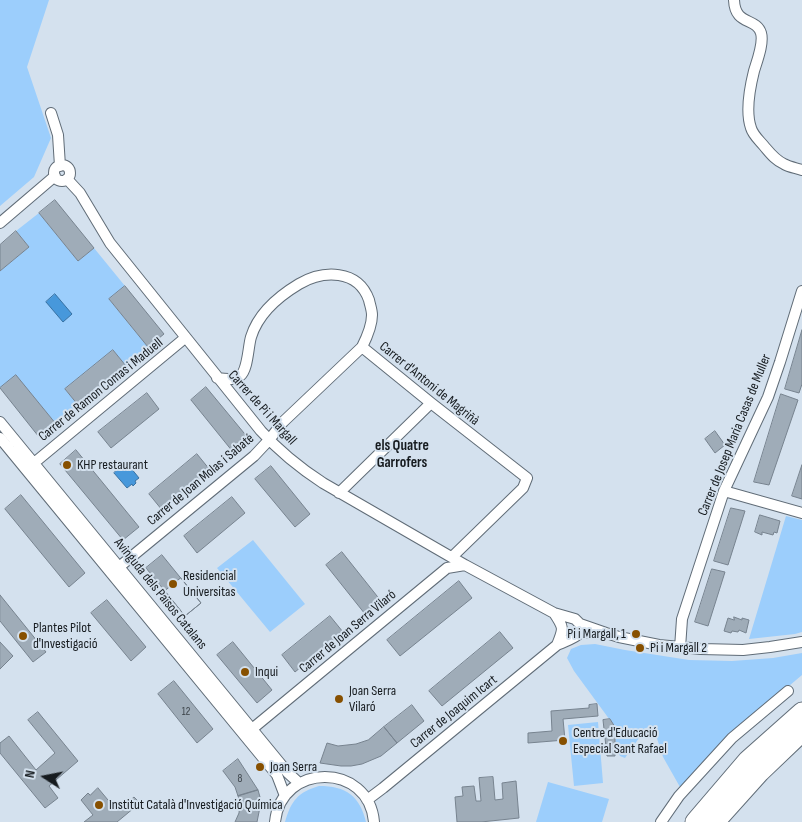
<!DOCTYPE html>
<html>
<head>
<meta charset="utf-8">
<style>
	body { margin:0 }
	#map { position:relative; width:802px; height:822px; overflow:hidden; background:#d4e1ee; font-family:"Sofia Sans Condensed",sans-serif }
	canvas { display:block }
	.north { position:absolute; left:20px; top:752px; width:50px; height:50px; -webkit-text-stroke:4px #d4e1ee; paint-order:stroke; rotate:281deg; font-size:14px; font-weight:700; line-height:20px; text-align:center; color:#161b1f }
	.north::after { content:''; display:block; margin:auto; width:18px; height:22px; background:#161b1f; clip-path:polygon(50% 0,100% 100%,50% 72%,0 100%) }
</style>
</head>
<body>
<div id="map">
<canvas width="802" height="822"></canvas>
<div class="north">N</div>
</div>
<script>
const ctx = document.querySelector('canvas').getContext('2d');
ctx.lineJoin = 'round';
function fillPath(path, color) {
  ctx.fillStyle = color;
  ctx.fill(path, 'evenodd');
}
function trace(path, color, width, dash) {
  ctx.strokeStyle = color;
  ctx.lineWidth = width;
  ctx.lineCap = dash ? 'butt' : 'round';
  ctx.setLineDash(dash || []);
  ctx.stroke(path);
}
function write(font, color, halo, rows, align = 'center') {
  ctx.font = font + ' "Sofia Sans Condensed",sans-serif';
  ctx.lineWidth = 4;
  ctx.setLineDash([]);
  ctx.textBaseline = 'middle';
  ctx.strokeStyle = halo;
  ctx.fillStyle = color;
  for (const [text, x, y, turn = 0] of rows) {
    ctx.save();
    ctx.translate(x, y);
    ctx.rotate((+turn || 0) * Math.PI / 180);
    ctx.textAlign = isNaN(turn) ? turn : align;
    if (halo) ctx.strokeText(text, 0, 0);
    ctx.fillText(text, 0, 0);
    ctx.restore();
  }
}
fillPath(new Path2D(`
	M0,0H49L27,67L51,138L34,177L0,206Z
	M39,213L78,261L94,248L125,286L109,299L148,347L126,366L113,350L65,389L78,405L56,424L16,376L0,388V271L29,247L16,231Z
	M786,516L802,520V632L795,634L749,639Z
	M253,540L305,604L270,632L217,568Z
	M595,644L625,650L689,660L732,661L773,658L802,653V675L725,740L680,787L663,757L653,726L646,728L625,758L620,756L616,748L615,727L574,671L567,658L571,649L581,645Z
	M598,722L603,783L574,786L568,725Z
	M548,782L609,799L602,822H536Z
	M319,786C346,786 360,796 366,822H285C291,801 298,792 319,786Z`), '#9ccefc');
const water = new Path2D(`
	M55,294L72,314L63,322L46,302Z
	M126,462L139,478L135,481L136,483L133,486L132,484L127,488L114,473Z`);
fillPath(water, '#4798db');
trace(water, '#3872a3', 1);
const building = new Path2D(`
	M55,200L94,248L78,261L39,213Z
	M16,231L29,247L0,271V245Z
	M125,286L164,334L148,347L109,299Z
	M802,330V384L799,393L785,389Z
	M113,350L126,366L78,405L65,389Z
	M16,375L56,424L39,437L0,388Z
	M206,387L249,439L233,452L191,400Z
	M147,393L159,409L111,448L98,432Z
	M781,394L798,400L769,485L754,482Z
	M715,431L725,445L715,453L705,439Z
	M76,450L139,527L123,540L60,464Z
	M197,454L210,470L162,510L149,494Z
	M802,465V499L792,496Z
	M271,466L310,514L295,527L255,479Z
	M21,495L85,573L69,587L5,509Z
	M232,497L245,513L197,553L184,536Z
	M731,508L745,511L728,565L714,561Z
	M760,515L780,521L777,533L774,532L773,535L762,532V535L755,532Z
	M342,552L381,601L365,614L326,565Z
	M162,555L201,603L185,616L146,568Z
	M712,569L725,572L708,626L695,622Z
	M181,578L201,603L185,616L165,591Z
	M459,581L472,598L400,656L387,640Z
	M0,595L46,652L33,662L0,621Z
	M107,600L146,647L131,661L91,613Z
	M330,616L343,632L295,672L282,655Z
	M734,617L742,620V618L749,620L746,633L739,630L738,632L732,631L731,633L724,631L728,618L734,620Z
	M500,632L513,648L442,706L429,691Z
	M0,642L13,656L0,669Z
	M233,642L272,690L257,703L217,655Z
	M174,681L213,729L197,743L158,694Z
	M597,704L598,716L563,719L565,740L528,743V733L552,731L551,711L589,708V705Z
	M412,705L424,721L397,743L384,727Z
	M38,712L78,761L49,786L58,798L45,808L0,753V743L9,736L36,770L55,753L28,720Z
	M610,719L615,727V756H607L603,720Z
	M384,727L397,743L381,756L362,764L351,766H341L320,763L327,743L338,746L356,744L368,740Z
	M238,759L258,790L238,796L235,787L223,771Z
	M493,777L495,800L503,799L502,783L516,781L519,818L481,822H457L455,797L463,796L462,787L474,786L476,801H481L479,778Z
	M98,788L113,806L114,805L119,810L134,797L140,803L117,822H84L93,815L81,800L88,793L90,795Z
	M258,790L260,797V807L257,822H235L239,813L240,801L238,796Z`);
fillPath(building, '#9facb8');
trace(building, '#77838f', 1);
const street = new Path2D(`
	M734,0C735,26 756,17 761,33C764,43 757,61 754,71C750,87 745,111 751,128C753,135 759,140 764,146C770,153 775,160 784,164C789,167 796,168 802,170
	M51,113L58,135L60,166
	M54 173a8 8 0 1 1 16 0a8 8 0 1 1-16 0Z
	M67,179L80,193L110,243L261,431C279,451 300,468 323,483L465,565L554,613L575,619L580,624L606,633L619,637L659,645L701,649L743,650L770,647L802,642
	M0,223L55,176
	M217,378C224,379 234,381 240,376C248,370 248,347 251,337C258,314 279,296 299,284C323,270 358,269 369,300C370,305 372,310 372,315C372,326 367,337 362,347L431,403L527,478L523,488L452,557
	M0,422L288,773L299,783
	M0,438L277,775L285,796
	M34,463L185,338
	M724,491L802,513
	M339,493L431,403
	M119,567L254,456L269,440L283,422L362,347
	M554,613C564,628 564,628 557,645
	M680,648L682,619L724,491L768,397L780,362L802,291
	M252,729L447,568L465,565
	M367,800L383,788L557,645C564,642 576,638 580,633H600
	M275,822C281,762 369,762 374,822
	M661,822L679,796L732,738L788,691`);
const highway = new Path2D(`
	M695,822L748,760L802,712
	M715,822L760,772L802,732`);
trace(street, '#606c77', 12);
trace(highway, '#606c77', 21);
trace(street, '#fff', 10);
trace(highway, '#fff', 19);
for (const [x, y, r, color] of [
	[67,465,5,"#875000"],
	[173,584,5,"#875000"],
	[636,634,5,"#875000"],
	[23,636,5,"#875000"],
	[640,648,5,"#875000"],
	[245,672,5,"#875000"],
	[339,699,5,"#875000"],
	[563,741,5,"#875000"],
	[260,767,5,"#875000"],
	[99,805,5,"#875000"]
]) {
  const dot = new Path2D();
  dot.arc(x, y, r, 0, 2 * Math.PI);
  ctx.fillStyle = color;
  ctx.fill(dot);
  trace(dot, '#d4e1ee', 2);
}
write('11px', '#383f45', null, [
	["12",186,712],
	["8",240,779]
]);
write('14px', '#161b1f', '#d4e1ee', [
	["Carrer d'Antoni de Magriñà",429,384,39],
	["Carrer de Ramon Comas i Maduell",101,390,-39],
	["Carrer de Pi i Margall",262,408,48],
	["Carrer de Josep Maria Casas de Muller",735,435,-68],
	["Carrer de Joan Molas i Sabaté",201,480,-40],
	["Avinguda dels Països Catalans",160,594,51],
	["Carrer de Joan Serra Vilaró",348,632,-40],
	["Carrer de Joaquim Icart",454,712,-39]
]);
write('14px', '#161b1f', '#d4e1ee', [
	["KHP restaurant",77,465],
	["Residencial",183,576],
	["Universitas",183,592],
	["Plantes Pilot",33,628],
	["d'Investigació",33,644],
	["Pi i Margall, 1",626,634,"right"],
	["Pi i Margall 2",650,648],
	["Inqui",255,672],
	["Joan Serra",349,691],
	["Vilaró",349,707],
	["Centre d'Educació",573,733],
	["Especial Sant Rafael",573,749],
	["Joan Serra",270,767],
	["Institut Català d'Investigació Química",109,805]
], 'left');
write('bold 15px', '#161b1f', '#d4e1ee', [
	["els Quatre",402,446],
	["Garrofers",402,463]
]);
</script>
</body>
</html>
